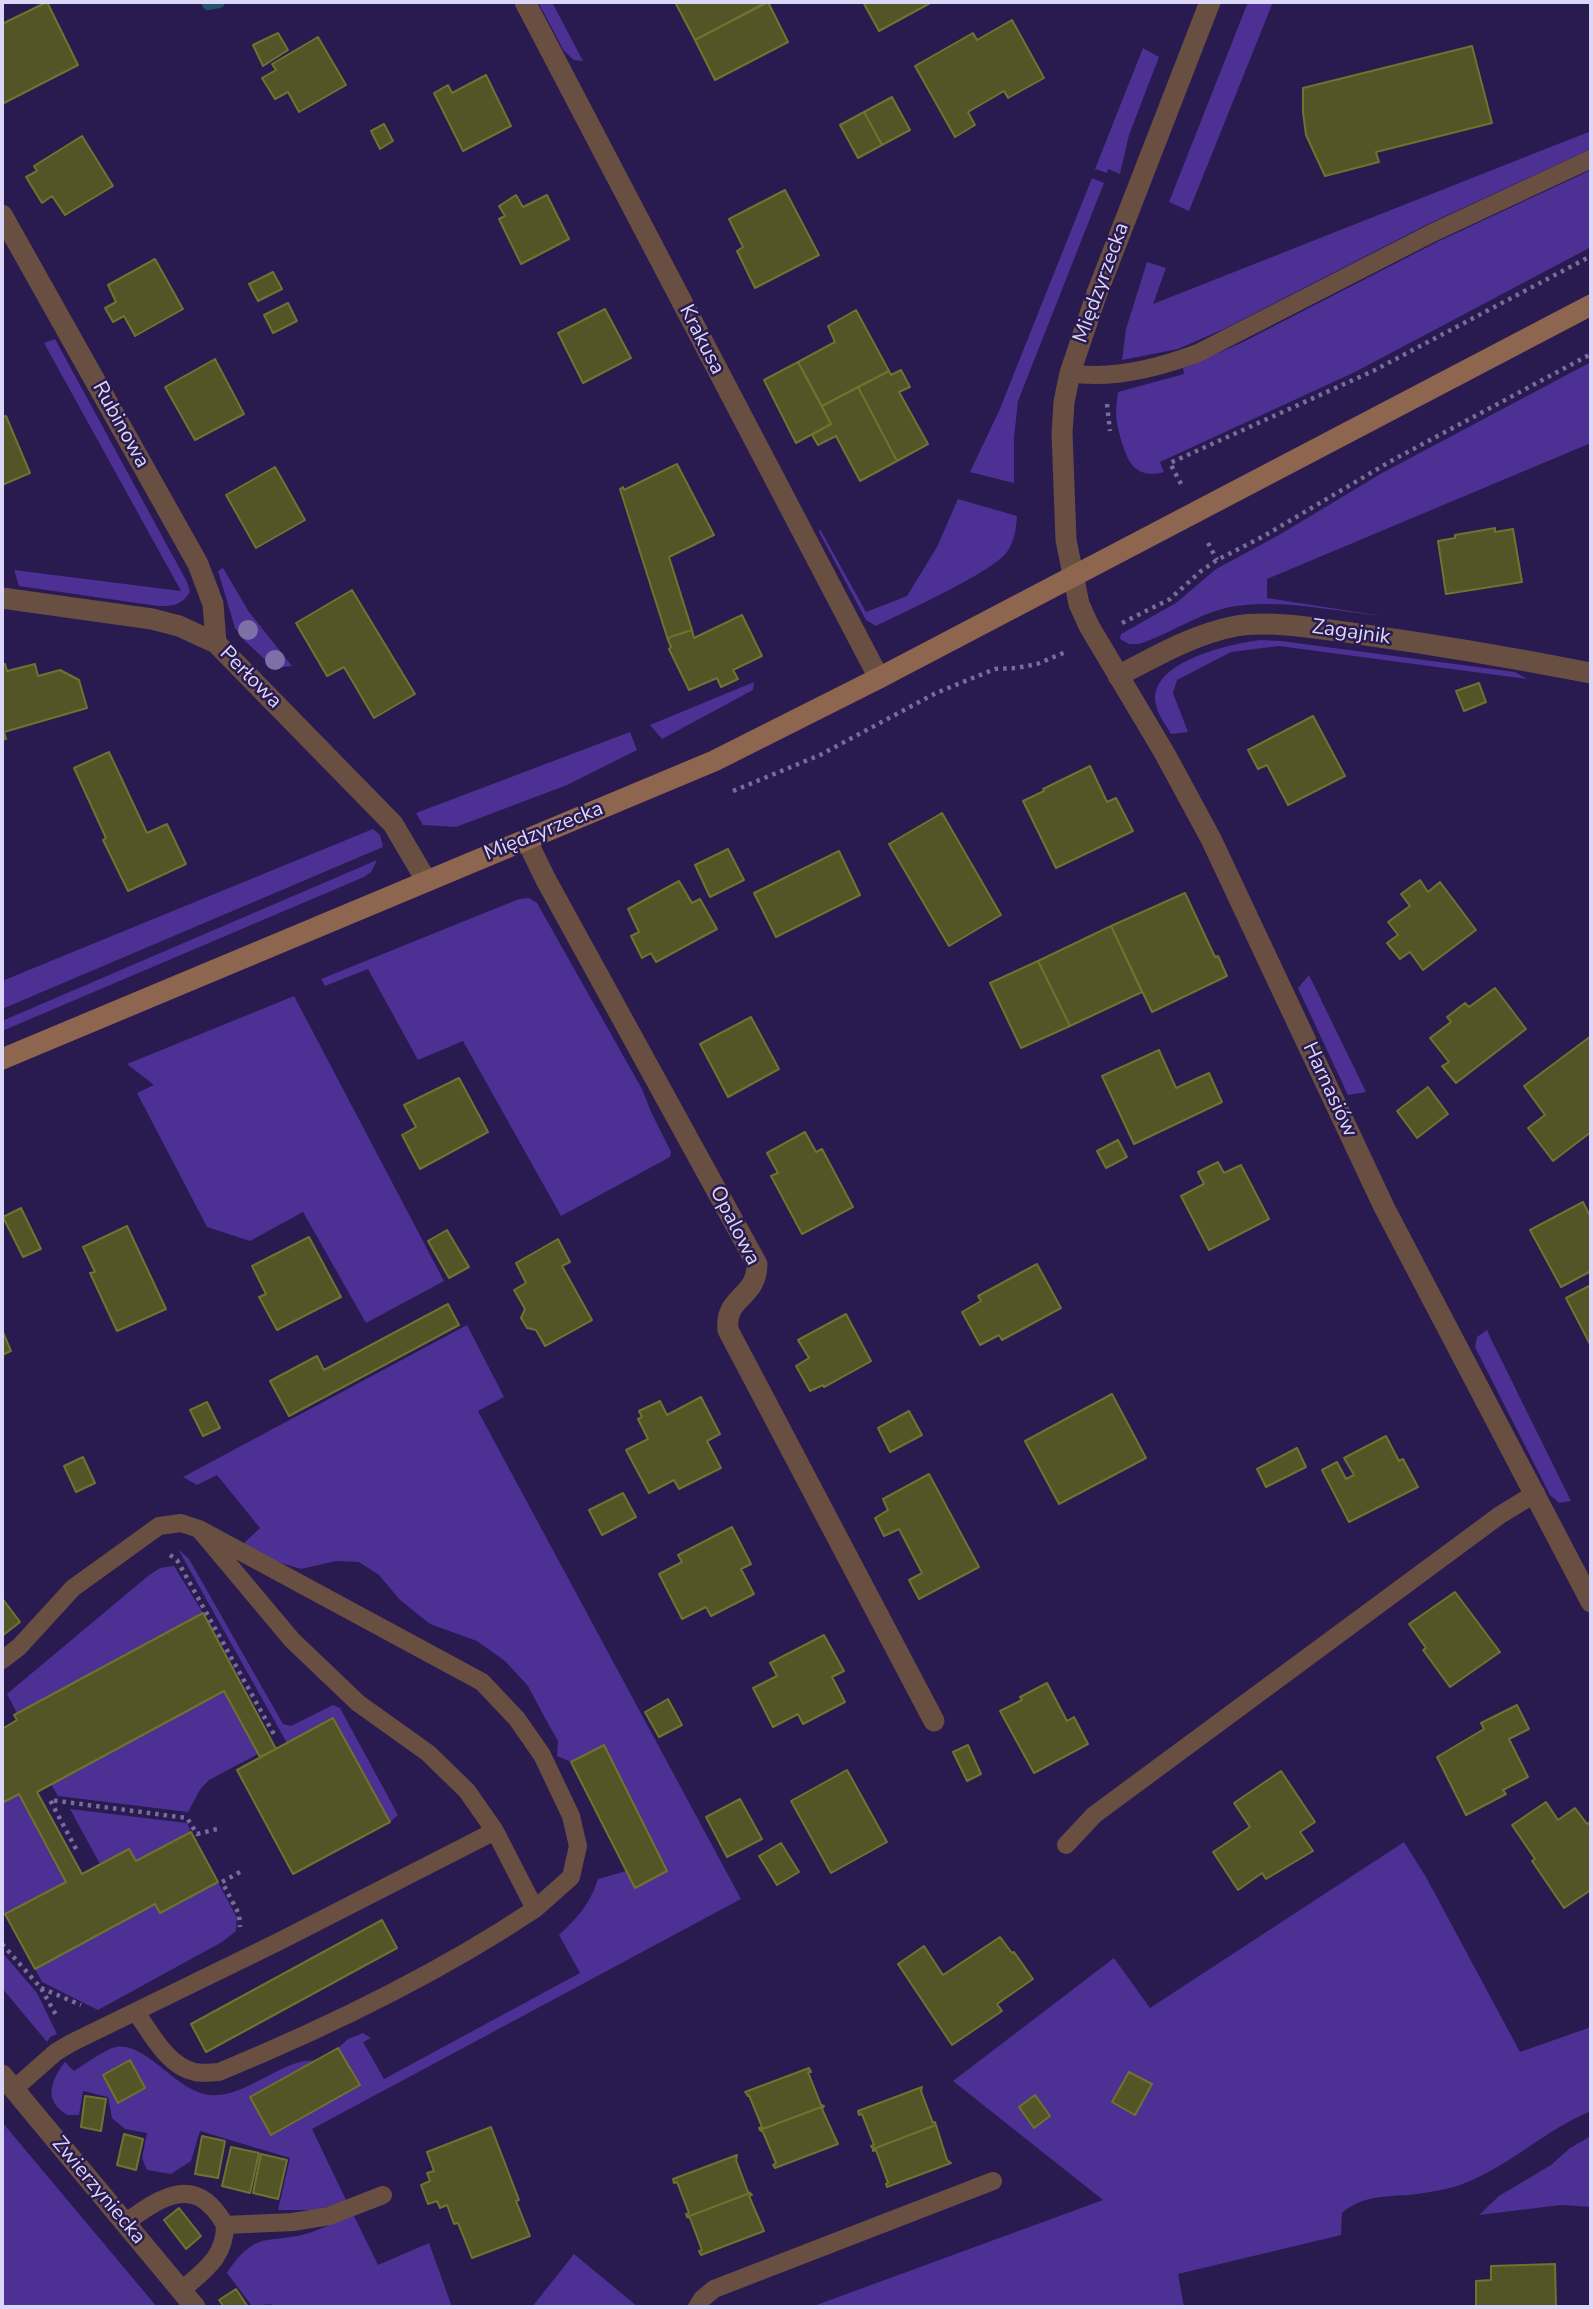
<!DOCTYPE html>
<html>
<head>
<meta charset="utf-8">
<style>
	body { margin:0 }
	#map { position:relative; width:1593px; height:2309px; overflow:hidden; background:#291a50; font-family:"Nunito Sans",sans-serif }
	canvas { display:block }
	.frame { position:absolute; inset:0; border:4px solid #dcd7f9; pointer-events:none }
</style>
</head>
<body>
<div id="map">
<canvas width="1593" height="2309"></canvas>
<div class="frame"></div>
</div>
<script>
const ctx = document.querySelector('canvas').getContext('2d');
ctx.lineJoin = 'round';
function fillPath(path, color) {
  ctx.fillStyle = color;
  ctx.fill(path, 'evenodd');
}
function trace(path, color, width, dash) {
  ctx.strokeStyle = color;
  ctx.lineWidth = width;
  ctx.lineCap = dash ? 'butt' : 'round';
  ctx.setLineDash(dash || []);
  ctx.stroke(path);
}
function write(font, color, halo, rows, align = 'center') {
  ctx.font = font + ' "Nunito Sans",sans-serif';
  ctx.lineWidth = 5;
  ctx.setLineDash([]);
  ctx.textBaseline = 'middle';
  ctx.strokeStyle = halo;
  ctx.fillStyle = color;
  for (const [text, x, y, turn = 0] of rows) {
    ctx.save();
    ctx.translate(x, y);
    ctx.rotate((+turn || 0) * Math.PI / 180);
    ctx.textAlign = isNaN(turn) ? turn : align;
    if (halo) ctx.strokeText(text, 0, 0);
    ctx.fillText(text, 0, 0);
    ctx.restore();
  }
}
fillPath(new Path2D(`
	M538,2H552L583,61L574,60L564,51Z
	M1248,2H1273L1189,211L1169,202Z
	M1143,48L1159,57L1129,135L1120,174L1108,169L1107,173L1095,169Z
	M1591,131V149L1428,224L1224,329L1178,349L1122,360L1126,329L1147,262L1166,268L1153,304Z
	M1591,170V247L1355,372L1160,462L1164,472C1154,475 1141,475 1133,466C1125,458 1116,425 1116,414C1116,407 1117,399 1118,392L1184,374L1183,368L1239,344L1437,242Z
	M1092,178L1104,183L1018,401L1014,438V483L970,472L999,411Z
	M55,339L187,582L190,592C181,606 173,606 158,606L19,586L14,570L181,591L44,343Z
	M1591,362V443L1267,579V598L1382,616C1335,611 1276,598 1230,607C1197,614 1170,634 1139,644H1129L1120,639L1121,634L1176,603L1216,569L1279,535L1382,473Z
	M958,499L1017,516C1016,529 1015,540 1007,552C991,573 904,612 876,626L866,620L819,532L820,529L866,612L907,596L937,547Z
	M223,568L249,612L292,666L274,668L245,641L235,628L218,571Z
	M1260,640L1281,641L1515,672L1527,679L1279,646L1231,652L1177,680L1173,693L1188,732L1171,734C1166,725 1158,715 1156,705C1146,662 1230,644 1260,640Z
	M754,682L753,690L662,739L650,725Z
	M630,732L637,750L567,785L456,827L423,825L416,813Z
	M373,829L380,835L383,847L2,1009V981Z
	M377,860L371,872L364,877L2,1031V1021Z
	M529,898L537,903L642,1089L651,1112L671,1152L670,1157L561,1216L463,1041L418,1060L368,969L325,986L321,979L519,899Z
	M1309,975L1366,1092L1348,1095L1298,988Z
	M294,996L444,1281L366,1323L303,1212L250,1241L207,1227L137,1093L154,1085L127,1064Z
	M467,1325L504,1397L478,1411L741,1899L312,2129L347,2202L314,2210H278L290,2158L200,2131L191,2161L171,2174L147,2170L142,2158L147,2133L125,2129L112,2118L108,2097L83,2091L79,2115H67C63,2112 56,2107 54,2102C47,2089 57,2072 65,2062L74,2071C84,2065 105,2049 116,2047C146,2041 176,2092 210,2095C245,2099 286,2056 316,2061L250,2097L271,2135L359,2085L338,2048L348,2039L363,2033L371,2038L363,2042L384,2079L580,1973L559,1935C578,1917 590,1904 598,1879L626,1871L635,1888L667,1871L604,1746L571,1762L557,1756L558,1741L545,1718L528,1686L505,1661L477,1641L430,1624L400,1600L379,1575L359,1562L336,1561L301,1569L274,1561L243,1544L260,1528L217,1475L197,1485L183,1477ZM130,2061L145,2088L118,2102L103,2075Z
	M1487,1330L1490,1337L1571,1501L1559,1503L1550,1495L1475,1347L1477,1337Z
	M178,1549L189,1559L283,1724L291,1726L333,1705L340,1708L398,1815L390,1822L334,1718L287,1743Z
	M174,1566L203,1613L17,1713L7,1694L148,1576L160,1568Z
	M224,1691L258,1754L209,1780L201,1788L188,1812L58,1796L51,1784Z
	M19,1794L66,1882L2,1916V1803Z
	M70,1809L187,1823L191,1832L136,1861L128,1849L100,1864Z
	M1404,1842L1426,1877L1520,2052L1591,2027V2111C1545,2130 1511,2165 1465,2183C1453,2188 1437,2191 1424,2193C1395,2198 1366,2192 1342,2213L1341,2235L1178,2274L1184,2307H811L1103,2200L953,2081L1114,1958L1150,2008Z
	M218,1882L237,1918L236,1931L222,1942L98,2010L42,1982L35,1969L155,1904L160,1913Z
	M2,1952L37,1993L57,2034L50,2037L47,2042L2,1988Z
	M2,2122L157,2307H2Z
	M1591,2136V2207L1561,2205L1479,2215L1499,2196L1551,2165L1570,2148Z
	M353,2214L378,2265L429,2243L452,2307H273L271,2304L252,2306L227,2273C258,2227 269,2246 312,2232C326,2227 339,2220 353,2214Z
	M574,2254L638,2307H532Z`), '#4d3093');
trace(new Path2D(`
	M208,4L219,2`), '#1f536b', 12);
const building = new Path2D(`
	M47,2L78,65L2,104V24Z
	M675,2H767L695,40Z
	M768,2L788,42L715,80L695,40Z
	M863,2H932L879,31Z
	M1012,20L1044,78L1008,98L1004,91L968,112L975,125L955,137L915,66L973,33L977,40Z
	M278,33L288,50L263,66L253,45Z
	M318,37L346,85L299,112L288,92L275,99L262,78L276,70L272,64Z
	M1472,46L1492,123L1376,152L1379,162L1325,176L1306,135L1303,112V88Z
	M486,75L511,126L463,151L434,93L448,85L452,93Z
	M892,97L910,130L882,145L864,112Z
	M864,112L882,145L858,158L840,125Z
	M384,124L393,141L380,149L371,131Z
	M82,136L113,186L65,215L52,196L42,203L26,177L37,171L34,166Z
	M785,190L819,255L755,288L737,251L743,247L729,219Z
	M516,195L523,207L547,195L569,239L521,264L499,219L505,216L499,206Z
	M155,259L183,309L135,336L124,316L113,322L105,308L116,302L108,285Z
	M273,272L282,289L258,301L249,284Z
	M288,303L297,321L273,333L264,315Z
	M605,309L631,358L583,383L558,333Z
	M856,310L889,371L822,406L798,362L835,342L828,326Z
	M215,359L244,414L195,440L165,387Z
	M798,362L831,424L796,443L764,380Z
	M901,370L910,387L899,392L928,444L897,461L858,387L889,371L891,375Z
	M858,387L897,461L860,481L836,436L818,445L812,435L831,424L822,406Z
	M6,416L30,473L2,485V417Z
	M677,464L714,535L669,557L692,630L670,637L668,640L620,489L623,487L624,490Z
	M275,467L305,520L256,548L226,495Z
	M1495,528V532L1513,529L1522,582L1446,594L1438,541L1455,538V535Z
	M352,590L415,694L374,718L344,667L327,676L296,623Z
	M742,615L762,656L733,670L738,679L721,687L717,678L689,690L669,649L671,647L668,640L670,637L692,630L694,638Z
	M5,664L7,671L35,664L38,676L60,670L79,680L87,708L4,732L6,739L2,740V665Z
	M1479,683L1486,702L1464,711L1456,691Z
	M1313,716L1345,776L1288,805L1267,765L1258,769L1248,750Z
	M109,752L147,833L167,824L186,864L128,891L103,840L106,838L74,768Z
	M1090,766L1107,802L1116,798L1133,831L1056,868L1023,801L1044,791L1043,789Z
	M942,813L1001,915L949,946L889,844Z
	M728,849L744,880L710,897L695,865Z
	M839,851L860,895L776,937L754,893Z
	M1420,880L1428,892L1440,882L1476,930L1423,970L1410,952L1400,959L1387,943L1398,935L1388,922L1410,906L1401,894Z
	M679,881L692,903L700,899L717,929L656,962L651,953L642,958L631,936L639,932L628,909Z
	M1185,893L1215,957L1218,956L1227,976L1152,1012L1111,926Z
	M1111,926L1142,992L1070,1026L1038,961Z
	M1038,961L1070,1026L1021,1048L990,983Z
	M1495,988L1526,1029L1456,1083L1442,1066L1449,1062L1430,1038L1451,1022L1447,1017L1465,1003L1469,1007Z
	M751,1017L779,1069L728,1097L700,1044Z
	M1591,1036V1132L1553,1161L1528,1128L1545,1115L1524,1086Z
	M1159,1050L1176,1088L1209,1073L1222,1102L1134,1144L1102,1076Z
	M459,1078L488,1132L420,1169L402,1135L416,1127L404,1105Z
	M1428,1087L1448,1114L1417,1138L1397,1111Z
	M805,1132L816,1152L822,1149L853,1207L802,1234L771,1176L778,1173L767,1153Z
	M1118,1140L1127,1157L1106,1168L1097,1151Z
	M1218,1162L1224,1173L1241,1165L1269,1219L1209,1250L1181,1196L1204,1184L1198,1172Z
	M1583,1202L1591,1218V1271L1561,1287L1530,1230Z
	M21,1208L41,1249L23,1257L3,1217Z
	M127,1226L166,1309L117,1331L90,1273L95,1272L83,1247Z
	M447,1230L469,1267L449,1278L428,1241Z
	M309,1237L341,1297L277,1330L259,1297L266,1294L252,1266Z
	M558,1239L570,1262L562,1266L592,1320L545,1346L536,1330L527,1328L521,1318L525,1309L514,1290L526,1283L516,1263Z
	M1037,1264L1061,1308L1002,1340L999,1335L980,1345L962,1312L981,1301L978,1296Z
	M1591,1285V1346L1566,1298Z
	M448,1304L459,1325L289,1416L270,1381L317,1356L324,1370Z
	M846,1314L871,1361L824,1387L823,1385L810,1391L796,1366L809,1358L798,1340Z
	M2,1330L11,1351L2,1355Z
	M1112,1394L1146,1458L1059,1504L1025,1441Z
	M701,1397L720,1434L707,1441L721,1468L679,1489L674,1480L649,1493L626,1450L648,1439L638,1419L642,1417L639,1411L660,1401L667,1415Z
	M207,1402L220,1428L203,1436L190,1410Z
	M909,1411L922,1435L890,1452L878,1428Z
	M1386,1436L1399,1461L1403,1459L1418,1487L1349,1522L1322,1470L1337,1462L1346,1479L1354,1475L1344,1458Z
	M1297,1448L1306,1467L1266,1487L1257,1469Z
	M83,1457L95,1483L76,1492L64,1466Z
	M929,1474L979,1567L919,1599L909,1580L922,1573L899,1529L884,1536L875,1518L888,1510L883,1499Z
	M623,1493L636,1517L602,1535L589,1510Z
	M732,1527L751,1564L741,1569L754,1594L711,1616L706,1607L682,1619L659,1574L682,1562L678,1555Z
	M1455,1592L1500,1652L1450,1687L1423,1650L1426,1648L1409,1624Z
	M2,1598L20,1622L2,1636Z
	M203,1613L276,1749L260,1757L224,1691L37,1792L82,1874L129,1849L136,1861L191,1832L218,1882L160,1913L155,1904L35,1969L5,1914L66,1882L19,1794L2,1803V1729L17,1720L14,1715Z
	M824,1635L844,1671L832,1677L845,1702L803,1724L798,1714L773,1727L753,1688L777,1676L770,1663Z
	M1047,1683L1067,1721L1074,1717L1088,1744L1034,1773L1000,1711L1022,1700L1020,1697Z
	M668,1699L682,1725L659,1737L645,1712Z
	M1517,1705L1529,1729L1509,1739L1528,1777L1503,1790L1506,1794L1466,1815L1437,1757L1484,1729L1481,1723Z
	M333,1718L390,1822L293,1874L237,1770Z
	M604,1745L667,1871L635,1888L571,1762Z
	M968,1745L981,1774L967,1781L953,1752Z
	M847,1770L887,1842L831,1873L791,1801Z
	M1281,1771L1315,1822L1300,1832L1313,1851L1266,1879L1262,1873L1238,1890L1213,1852L1250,1827L1234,1803Z
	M740,1799L762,1839L727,1857L706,1817Z
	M1546,1802L1558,1820L1575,1808L1587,1824L1591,1821V1890L1564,1908L1532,1861L1535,1859L1512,1825Z
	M781,1843L799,1872L777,1885L759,1856Z
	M382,1920L397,1948L206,2052L191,2024Z
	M1000,1937L1012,1953L1014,1952L1033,1979L997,2004L1002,2011L952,2045L898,1964L924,1946L943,1975Z
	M338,2048L360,2085L271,2135L250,2097Z
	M130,2060L145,2088L118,2103L103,2075Z
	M809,2068L811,2072H808L821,2105L824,2106L760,2130L759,2128L762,2127L749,2095L748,2096L745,2092Z
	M1129,2072L1152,2084L1135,2115L1112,2102Z
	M922,2087L921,2091L933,2123L935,2122L936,2125L873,2149L871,2146L874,2145L862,2114L859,2115L858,2111Z
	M1035,2095L1050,2116L1034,2128L1019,2107Z
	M85,2096L106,2099L101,2131L81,2127Z
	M824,2106L822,2109L838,2144L775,2168L773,2165L776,2163L763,2132L760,2130Z
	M936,2125L947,2160L951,2163L887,2187L886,2184L888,2183L876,2150L873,2151V2149Z
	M491,2127L519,2200L516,2201L530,2236L472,2258L458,2223L454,2224L447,2205L440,2208L437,2201L428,2204L421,2185L430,2181L427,2173L434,2171L427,2152Z
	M124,2134L143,2139L136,2170L117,2165Z
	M202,2136L225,2141L218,2178L195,2174Z
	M231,2147L259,2153L250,2193L222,2186Z
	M261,2154L287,2160L278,2199L253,2193Z
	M737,2155L736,2160L748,2192L750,2193L687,2217L686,2214L689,2213L677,2182L674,2183L673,2179Z
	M750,2193L752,2195L749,2196L764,2231L701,2255L699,2251L702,2250L690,2218L687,2217Z
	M179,2208L201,2236L186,2249L164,2220Z
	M1555,2264L1556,2307H1476V2281L1491,2280V2266Z
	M236,2289L248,2307H224L219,2300Z`);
fillPath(building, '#535526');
trace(building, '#70732d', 2);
trace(new Path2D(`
	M1107,404L1110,431
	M1181,484L1170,463L1373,371L1591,256
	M1208,543L1217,560
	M1122,623L1170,599L1201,571L1217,560L1264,536L1391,461L1591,354
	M733,791L820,755L936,693L995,669L1016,668L1037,664L1068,651
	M170,1555L177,1560L276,1738
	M76,1849L50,1800L187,1818L197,1834L217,1829
	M240,1872L222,1882L239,1914L240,1927
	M2,1944L41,1988L56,2015
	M41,1988L81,2005`), '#786d9a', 4.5, [3.5, 5]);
trace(new Path2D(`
	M1070,373C1112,380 1158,368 1198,353L1432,233L1591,159
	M2,1660L19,1647L73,1588L159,1526L181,1523L199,1529L482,1682L517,1719L542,1755L571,1816L578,1846L571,1877L535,1909
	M1066,1845L1094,1815L1500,1515L1536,1493
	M136,2012C150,2032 168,2067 195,2072C202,2074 211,2072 219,2072C328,2027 436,1975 535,1909L495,1831
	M14,2089L56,2052L71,2043L278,1942L495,1831L467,1791L428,1753L358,1703L292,1640L199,1529
	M125,2223C162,2196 196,2173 225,2225
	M181,2291C204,2270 225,2258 225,2225L293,2222L329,2216L383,2195
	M697,2307L702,2299L714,2289L993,2181`), '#694f41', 18);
trace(new Path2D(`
	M525,2L879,678
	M1210,2L1097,293L1070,373L1064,402L1062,433L1066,540L1079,604L1089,626L1165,754L1211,839L1384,1207L1591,1602
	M2,215L198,564L213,604L216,643
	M2,598L152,619L179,626L216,643L393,824L426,880
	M1118,676C1156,656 1194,634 1236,626C1271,620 1323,629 1359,634C1437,645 1514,658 1591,673
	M527,841L546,880L757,1264C757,1299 724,1296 728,1330L934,1721
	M2,2075L195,2307`), '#694f41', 21);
trace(new Path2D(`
	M2,1059L714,761L879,678L1591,305`), '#8e654e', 21);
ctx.fillStyle = '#7c70a7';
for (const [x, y] of [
	[248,630],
	[275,660]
]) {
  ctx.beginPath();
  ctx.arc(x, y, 10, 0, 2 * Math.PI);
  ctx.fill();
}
write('21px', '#dcd7f9', '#291a50', [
	["Międzyrzecka",1102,283,-70],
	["Krakusa",701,340,63],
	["Rubinowa",120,425,61],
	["Zagajnik",1351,633,8],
	["Perłowa",250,678,45],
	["Międzyrzecka",544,832,-22],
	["Harnasiów",1329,1090,65],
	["Opalowa",734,1226,63],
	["Zwierzyniecka",98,2191,50]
]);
</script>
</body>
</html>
